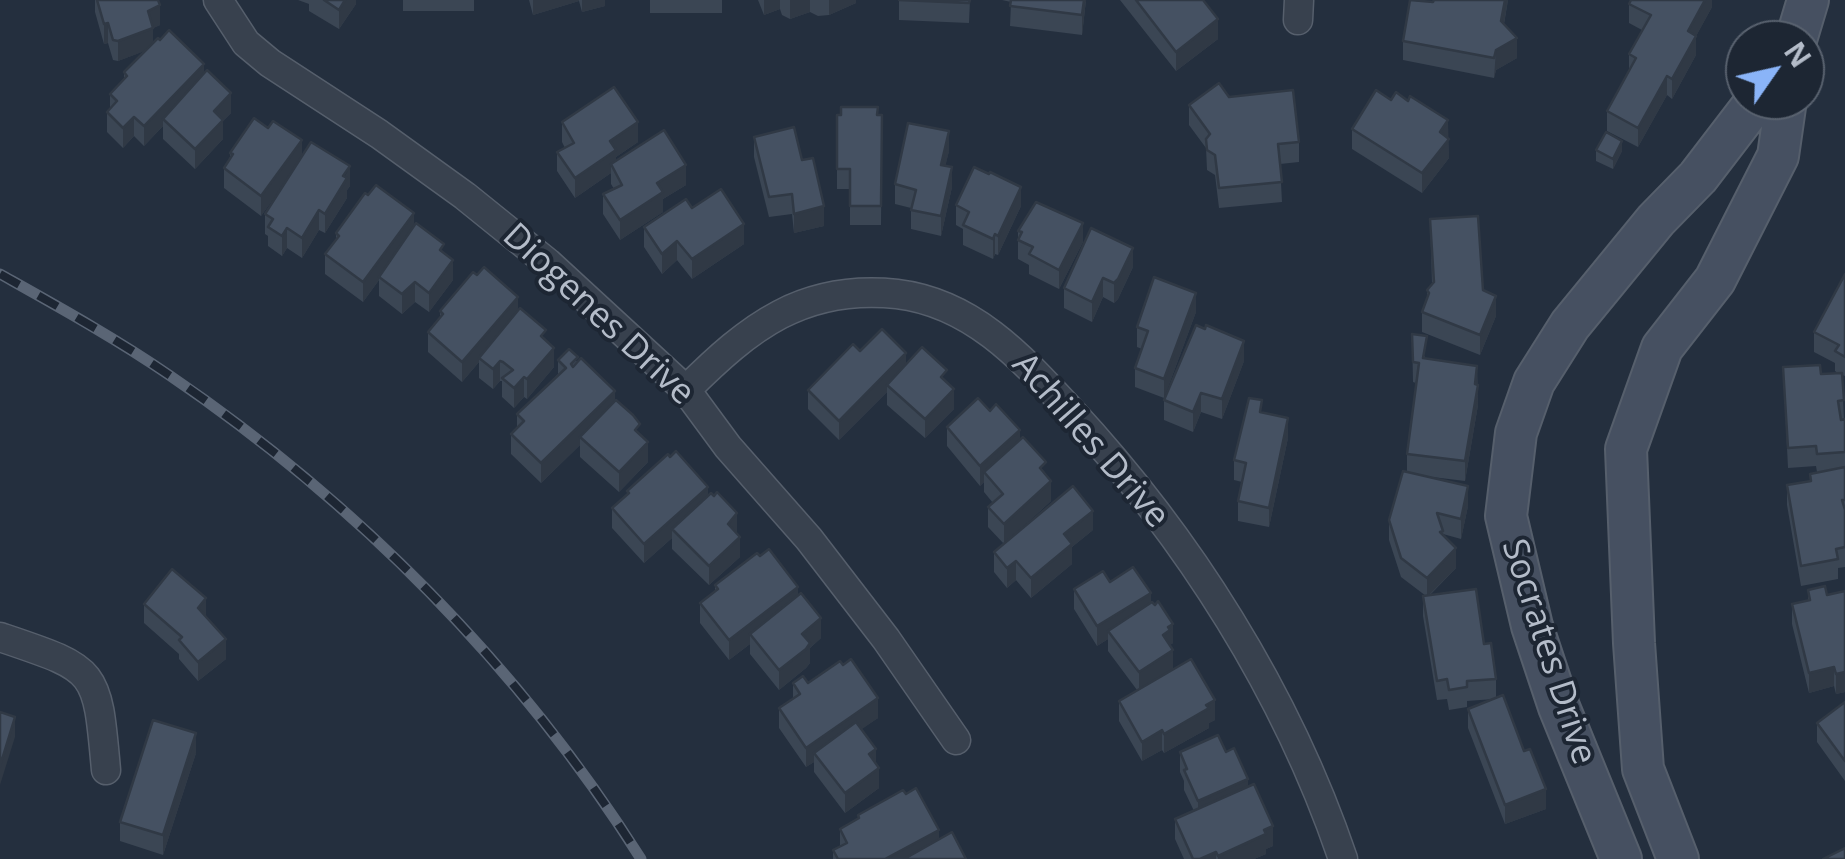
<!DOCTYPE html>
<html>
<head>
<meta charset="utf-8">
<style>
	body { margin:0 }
	#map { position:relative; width:1845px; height:859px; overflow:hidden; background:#242f3e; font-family:"Open Sans",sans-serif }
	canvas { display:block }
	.north { position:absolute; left:1725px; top:20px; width:100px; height:100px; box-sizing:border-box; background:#1d2633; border:2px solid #59626f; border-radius:50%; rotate:56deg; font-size:28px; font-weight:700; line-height:40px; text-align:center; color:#b4bcc9 }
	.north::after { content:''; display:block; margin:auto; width:35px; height:45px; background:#8ab4f8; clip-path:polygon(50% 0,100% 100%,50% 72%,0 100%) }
</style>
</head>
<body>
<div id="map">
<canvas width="1845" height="859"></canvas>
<div class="north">N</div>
</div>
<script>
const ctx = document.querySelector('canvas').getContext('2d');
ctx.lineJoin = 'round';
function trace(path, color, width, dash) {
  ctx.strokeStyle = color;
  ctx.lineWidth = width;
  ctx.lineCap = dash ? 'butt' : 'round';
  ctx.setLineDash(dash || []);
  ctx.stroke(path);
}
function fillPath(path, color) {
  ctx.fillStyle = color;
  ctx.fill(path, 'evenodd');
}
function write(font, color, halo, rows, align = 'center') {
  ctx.font = font + ' "Open Sans",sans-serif';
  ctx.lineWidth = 8;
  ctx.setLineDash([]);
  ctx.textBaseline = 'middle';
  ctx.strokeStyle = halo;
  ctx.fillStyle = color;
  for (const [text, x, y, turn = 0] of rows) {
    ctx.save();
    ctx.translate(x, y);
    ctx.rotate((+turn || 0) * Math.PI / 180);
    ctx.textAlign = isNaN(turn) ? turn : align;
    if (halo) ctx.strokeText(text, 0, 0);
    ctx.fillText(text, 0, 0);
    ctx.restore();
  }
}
const street = new Path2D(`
	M218,0L246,43L270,63L379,134L465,196L548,263L686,390L728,447L809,539L886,639L956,740
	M1298,20L1299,0
	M686,390C749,327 803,284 897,294C972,303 1021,357 1069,409C1188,537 1287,693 1343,859
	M0,637C98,670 97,668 106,770`);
const secondary = new Path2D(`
	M1796,40L1808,0
	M1621,859L1559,707L1532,626L1506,516L1516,433L1534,382L1570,325L1656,220L1698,177L1757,100
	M1678,859L1643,769L1634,643L1626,449L1662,348L1715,280L1778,156L1786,100`);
trace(street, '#565f6c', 31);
trace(secondary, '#565f6c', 44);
trace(street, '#38414e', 28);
trace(secondary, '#465061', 40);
const rail = new Path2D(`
	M0,274C57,306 115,338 169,375C356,502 520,667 641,859`);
trace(rail, '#5a6575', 11);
trace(rail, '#1d2633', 8, [22]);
fillPath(new Path2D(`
	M95,0H158L160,25L153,28V42L204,74L231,113L223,121V139L195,169L163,139V126L144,146L134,136L123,148L107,132V112L110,108V94L124,80V72L144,51L118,61L113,60L108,43L104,44L95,12Z
	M298,0H356V4L339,29L309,11V4Z
	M403,0H474V11H403Z
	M529,0H605V6L582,12L579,1L533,15Z
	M650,0H722V13H650Z
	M758,0H856V3L829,15L818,16L810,12L790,19L782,15L780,9L764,15Z
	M899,0H970L969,23L899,20Z
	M1002,0H1086L1082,35L1010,26L1011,2Z
	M1120,0H1203L1218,39L1176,71Z
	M1434,0H1508L1504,24L1517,58L1496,70L1494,78L1403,60V41Z
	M1712,0V7L1696,36V55L1672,99L1667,95L1638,147L1607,131V111L1629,71V54L1642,30L1629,23V4Z
	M1229,97L1299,142V162L1280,164L1282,202L1219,208L1215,175L1207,170L1206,148L1189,125V105Z
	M837,115H882L881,225H850V189H837Z
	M562,122L638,142L616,157V161L686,185L663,199V212L620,240L603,214V194L614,189L611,184V173L575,198L557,171V152L565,148L562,142Z
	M1352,129L1448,138L1449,158L1422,193L1352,149Z
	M754,137L802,160L824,226L794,233L792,214L769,217L754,157Z
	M1596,150L1622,151L1613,169L1596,161Z
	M949,151L945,166L952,187L941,236L911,229V208L895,204V184Z
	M230,153L302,156L350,186L347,190V198L325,233L319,230L302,258L287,248L282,256L268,246V236L265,234V214L284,184L261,216L224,188V168L230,157Z
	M956,205L1021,206L998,255L995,254L993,259L963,245V229L956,225Z
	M692,208L744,244L692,279L677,260L662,274L644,247V227Z
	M1430,219L1483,290L1496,316L1480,355L1422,332V312L1427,299V290L1432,283Z
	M414,226L444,253L453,280L429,312L415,302L402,314L379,296V280L363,302L325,274V254L336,240V233Z
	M1018,231L1083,242L1059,289L1029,274V265L1018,259Z
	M1133,267L1118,299L1114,303L1103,297L1092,322L1064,308V288Z
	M1845,274V376L1842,375L1844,420L1845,419V567L1838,568V579L1801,586L1787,505V485L1810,481V474L1817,472L1816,466L1788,468L1783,367L1821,374L1838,373L1835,371V363L1814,352V332Z
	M518,310L546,340L554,367L527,399L524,397L514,408L502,397V381H500L493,389L479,378V362L462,382L428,352V332L440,318V311Z
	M1196,312L1164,398L1135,387V368L1142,349L1137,347V327Z
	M1412,334L1426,359L1477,366L1478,405L1465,481L1424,476L1468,506L1461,539L1443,534L1456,568L1429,596L1484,644L1496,679V698L1546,809L1505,824L1468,728V709L1494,699L1467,701V707L1449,710L1447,699L1437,700L1423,616V596H1426L1401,577L1389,540V520L1407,472V454L1416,383L1413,382Z
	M860,351L906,364L947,383L954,409L925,438L887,405V392L839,440L808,409V390Z
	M558,360L578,361L615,401L640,435L648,462L619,492L580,457V445L541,483L511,454V434L517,428V414L558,374Z
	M1244,361L1222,419L1201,412L1193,432L1164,420V400Z
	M1262,412L1288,438L1269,527L1238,521V501L1242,482L1234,480V460Z
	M947,427L1020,440L1046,474L1051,501L1004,544L988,527V507L993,503L984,492V482L980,486L947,446Z
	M627,491L708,496L737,533L740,557L709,585L672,549V538L644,563L612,528V508L627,496Z
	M1093,530L1072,547V564L1031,598L1016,580L1007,588L994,572V552Z
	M1110,582L1151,603L1173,643L1170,645L1173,669L1215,720L1209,723V728L1164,753L1162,750L1142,761L1119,721V701L1137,690L1108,651V639L1097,646L1074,609V589Z
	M715,585L798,596L821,638L810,648V663L806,668L779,690L750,654V644L729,660L700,623V603L715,591Z
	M1808,590L1827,595L1845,591V692L1836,694L1834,686L1809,693L1792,624V604L1808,601Z
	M144,604L206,618L226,659L198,681L179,659V654L144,623Z
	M793,683H808L878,718L861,729L876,763L879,788L845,813L814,772V762L806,767L779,728V708L793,698Z
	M1845,702V781L1817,742V723Z
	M1180,752H1226L1248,787L1273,846L1266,849V854L1254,859H1184L1175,839V819L1194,811L1184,790V781L1180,772Z
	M196,753L163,855L120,841V822Z
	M858,815L939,840L966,859H833V850L840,847V829L858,819Z`), '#3b4654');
fillPath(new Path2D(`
	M345,0H356V4L339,29V10Z
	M533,0H579V1L533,15Z
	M582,0H605V6L582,12Z
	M764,0H780V9L764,15Z
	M790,0H810V12L790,19Z
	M829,0H856V3L829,15Z
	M1084,0H1086L1082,35V15Z
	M1505,0H1508L1501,40V21Z
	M1705,0H1712V7L1688,51V31Z
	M160,5V25L150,30L153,28V48L118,61V41L148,11Z
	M1218,19V39L1176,71V52Z
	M108,23V43L104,44V24Z
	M1696,36V55L1672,99V79Z
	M1517,38V58L1496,70L1494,78L1496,50Z
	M204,64V84L163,119V126L144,146V126Z
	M1667,76V95L1638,147V128Z
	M231,93V113L223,121V139L195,169V149L214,111Z
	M134,117V136L123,148V128Z
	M1448,120L1449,158L1422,193V173L1440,132Z
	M638,122V142L616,157V170L611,164V173L575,198V178L610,141Z
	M949,131V151L941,185V165Z
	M302,140V159L261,216V196Z
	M1622,141V151L1613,169V159Z
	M686,165V185L663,199V212L620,240V220L657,183Z
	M350,166V186L347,190V198L325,233V214Z
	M952,167V187L941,236V216Z
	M1021,187V206L998,255V236Z
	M824,206V226L794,233V214Z
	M319,210V230L302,258V238Z
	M414,213V233L379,277V280L363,302V282Z
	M1083,223V242L1059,289V270Z
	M744,224V244L692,279V259Z
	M287,228V248L282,256V236Z
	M995,234V254L993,259V239Z
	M677,241V260L662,274V254Z
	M1133,248V267L1118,299L1114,303V283Z
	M453,260V280L429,312V293Z
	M1103,278V297L1092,322V302Z
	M415,282V302L402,314V294Z
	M1196,293V312L1164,398V379Z
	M1496,296V316L1480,355V335Z
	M518,297V317L479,358V362L462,382V362Z
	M1244,341V361L1222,419V399Z
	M554,348V367L527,399V379Z
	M906,353V372L887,385V392L839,440V421Z
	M500,361V381L493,389V369Z
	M1477,366L1478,405L1465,481V461Z
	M524,377V397L514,408V388Z
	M954,389V409L925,438V419Z
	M615,391V410L580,437V445L541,483V463Z
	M1201,393V412L1193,432V412Z
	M1288,418V438L1269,527V508Z
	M1020,430V450L984,472V482L980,486V466Z
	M648,442V462L619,492V472Z
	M1051,481V501L1004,544V524Z
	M1468,486V506L1461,539V519Z
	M708,487V507L672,529V538L644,563V544Z
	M1093,511V530L1072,547V564L1031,598V578L1064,534Z
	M737,513V533L728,524Z
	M740,537V557L709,585V566Z
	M1456,548V568L1427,597V578Z
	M1016,561V580L1007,588V568Z
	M798,587V607L750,634V644L729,660V640Z
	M1151,593V613L1108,631V639L1097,646V626Z
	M206,598V617L198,608Z
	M821,618V638L810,648V663L806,668L779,690V670L802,634Z
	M1173,624V643L1170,645V650L1163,635L1168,627Z
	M226,639V659L198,681V662Z
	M1173,650V670L1139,692V672Z
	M1834,667V686L1809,693V673Z
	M1845,672V692L1836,694V674Z
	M878,698V718L819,759L814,753V762L806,767V748Z
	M1215,700V720L1209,723V728L1164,753V734Z
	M15,717V737L0,785V766Z
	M1162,730V750L1142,761V742Z
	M196,733V753L163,855V835Z
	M876,749V769L869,754Z
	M879,768V788L845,813V793Z
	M1248,779V798L1198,821V801Z
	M1546,789V809L1505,824V805Z
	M1273,826V846L1266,849V854L1254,859H1218V856Z
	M939,830V849L921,859H885Z
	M1216,852V859H1200Z`), '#303945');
const building = new Path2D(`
	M97,0H158L160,5L148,11L153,28L118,41L113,40L108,23L104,24Z
	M324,0H345L339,10Z
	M899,0H970L969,3Z
	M1011,0H1084L1082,15L1010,6Z
	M1136,0H1203L1218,19L1176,52Z
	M1410,0L1433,2L1434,0H1505L1501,21L1517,38L1496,50L1494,58L1403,41Z
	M1631,0H1705L1688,31L1696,36L1672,79L1667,76L1638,128L1607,111L1636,58L1629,54L1651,15L1629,4Z
	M169,30L204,64L144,126L134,117L123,128L107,112L117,101L110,94L127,76L124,72L158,38L160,40Z
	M207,70L231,93L214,111L223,120L195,149L163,119Z
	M1219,83L1229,97L1293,90L1299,142L1278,144L1282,182L1219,188L1215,155L1207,150L1206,139L1210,134L1189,105Z
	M614,87L638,122L610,141L616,150L575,178L557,152L574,143L562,122Z
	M1376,90L1391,100L1396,92L1408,101L1410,96L1448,120L1440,132L1449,139L1422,173L1352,129Z
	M841,107H878L877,115H882L881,206H850V169H837V115H841Z
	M254,118L268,128L273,121L302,140L261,196L224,168L233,154L230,153Z
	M908,123L949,131L941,165L952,167L941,216L911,210L916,190L895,184Z
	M794,127L802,160L813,158L824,206L794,214L792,194L769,197L754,137Z
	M664,130L686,165L657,183L663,192L620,220L603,194L622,185L611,164Z
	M1606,132L1622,141L1613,159L1596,150Z
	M311,142L350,166L343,176L347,178L325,214L319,210L302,238L287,228L282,236L268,227L273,219L265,214Z
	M974,167L989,174L990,172L1021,187L998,236L995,234L993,239L963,225L969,212L956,205Z
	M376,185L414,213L363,282L325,254L339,236L336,233L365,193L368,195Z
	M721,189L744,224L692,259L677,241L662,254L644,227L686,199L692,208Z
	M1036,202L1083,223L1059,270L1029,254L1033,247L1018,240L1022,232L1018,231Z
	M1478,216L1483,290L1496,296L1480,335L1422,312L1429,293L1427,290L1434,282L1430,219Z
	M416,223L444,244L440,250L453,260L429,293L415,282L402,294L379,277Z
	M1091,228L1133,248L1118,279L1114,283L1103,278L1092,302L1064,288Z
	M484,267L518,297L462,362L428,332L443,314L440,311L473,272L477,275Z
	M1845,274V357L1835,351L1839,345L1814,332Z
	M1154,277L1196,293L1164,379L1135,368L1148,331L1137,327Z
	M520,308L546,330L541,336L554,348L527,379L524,377L514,388L502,378L513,370L503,362L500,361L493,369L479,358Z
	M1196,325L1205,329L1206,325L1244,341L1222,399L1201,393L1193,412L1164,400Z
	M882,329L906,353L839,421L808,390L853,344L860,351Z
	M1412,334L1427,336L1423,358L1477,366L1475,384L1478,385L1465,461L1407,454L1419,363L1413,362Z
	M922,347L947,370L941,377L954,389L925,419L887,385Z
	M569,349L578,357L571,364L573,367L581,358L615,391L541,463L511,434L524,421L517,414L566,368L558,360Z
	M1820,365L1821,374L1842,373L1844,400L1838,401L1841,420L1845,419V452L1817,454L1816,446L1788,448L1783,367Z
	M978,398L990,411L996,404L1020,430L980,466L947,427Z
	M1249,398L1262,400L1260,412L1288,418L1269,508L1238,501L1246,463L1234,460Z
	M616,400L633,415L640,424L635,430L648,442L619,472L580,437Z
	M1023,437L1046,462L1040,468L1051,481L1004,524L988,507L1003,494L984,472Z
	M676,451L708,487L644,544L612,508L629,493L627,491L668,454L670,457Z
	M1845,467V500H1842L1845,510V547L1836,549L1838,559L1801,566L1787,485L1811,481L1810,474Z
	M1403,471L1468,486L1461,519L1437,513L1443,531L1440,532L1456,548L1427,578L1401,558L1389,520Z
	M1073,486L1093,511L1064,534L1072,544L1031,578L1016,561L1007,568L994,552Z
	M717,492L737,513L728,524L740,537L709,566L672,529L711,493L714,496Z
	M769,549L798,587L729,640L700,603L718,589L715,585L757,553L760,556Z
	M1133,567L1151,593L1097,626L1074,589L1103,571L1110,582Z
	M172,569L206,598L198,608L226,639L198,662L179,640L182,637L144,604Z
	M1825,586L1827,595L1845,591V672L1836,674L1834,667L1809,673L1792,604L1810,600L1808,590Z
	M1476,589L1484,644L1491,643L1496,679L1467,681V687L1449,690L1447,679L1437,681L1423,596Z
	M801,593L821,618L802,634L810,643L806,649L779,670L750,634Z
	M1158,601L1173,624L1168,627L1170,630L1163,635L1173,650L1139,672L1108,631L1152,602L1155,605Z
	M851,659L878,698L806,748L779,708L800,694L793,683L803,676L808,683L840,661L843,665Z
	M1191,659L1215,700L1206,705L1209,708L1164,734L1162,730L1142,742L1119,701Z
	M1503,695L1524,751L1530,749L1546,789L1505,805L1468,709Z
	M1845,702V761L1817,723Z
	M0,712L15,717L0,766Z
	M153,720L196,733L163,835L120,822Z
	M856,722L876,749L869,754L879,768L845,793L814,753Z
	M1218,735L1226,752L1234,748L1248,779L1198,801L1184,770L1187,769L1180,752Z
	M1254,784L1273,826L1264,830L1266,834L1218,856L1216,852L1200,859H1193L1175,819Z
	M916,788L939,830L885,859H838L833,850L847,843L840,829L859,818L858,815L903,790L906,794Z
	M952,832L966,859H904Z
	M1845,848V859H1823Z`);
fillPath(building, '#455162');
trace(building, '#303945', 2.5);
write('35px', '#b4bcc9', '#1d2633', [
	["Diogenes Drive",598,315,43],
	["Achilles Drive",1090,441,49],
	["Socrates Drive",1548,652,72]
]);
</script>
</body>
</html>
